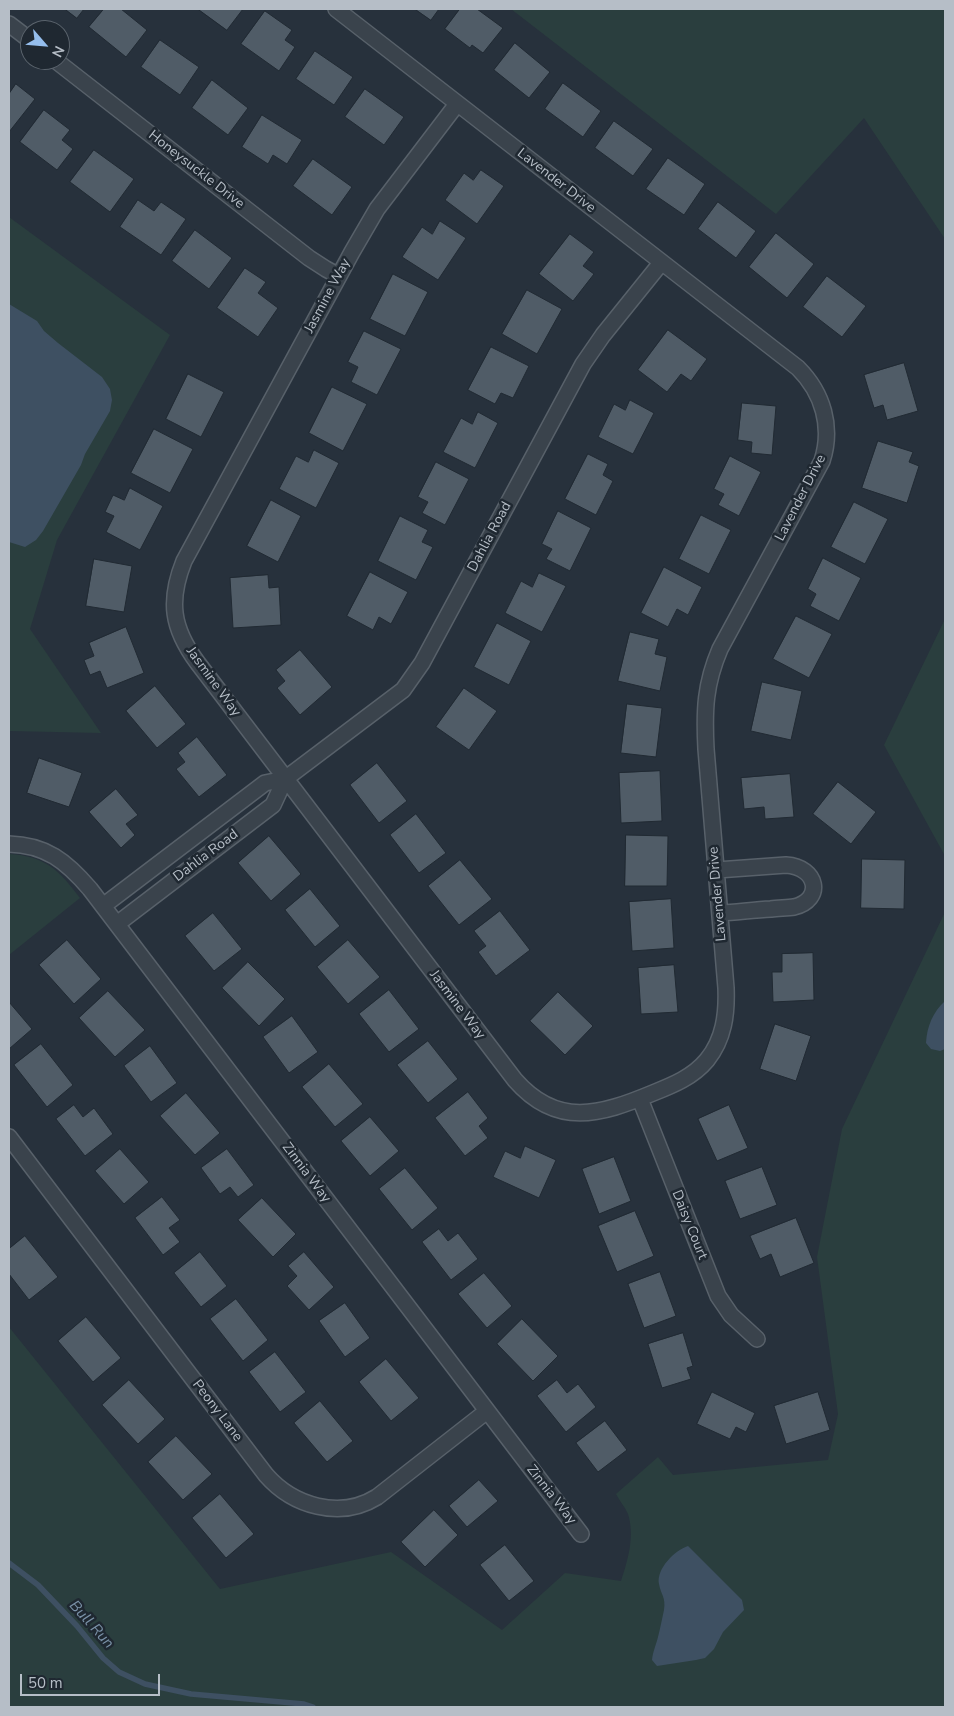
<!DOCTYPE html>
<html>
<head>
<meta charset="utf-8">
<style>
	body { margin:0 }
	#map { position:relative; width:954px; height:1716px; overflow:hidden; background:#27313c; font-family:"Nunito Sans",sans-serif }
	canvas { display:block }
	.frame { position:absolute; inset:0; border:10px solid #b6bec7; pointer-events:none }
	.north { position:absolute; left:20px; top:20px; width:50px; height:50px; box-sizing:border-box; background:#1f2831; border:1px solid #5b646d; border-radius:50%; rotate:117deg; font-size:14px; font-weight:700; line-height:20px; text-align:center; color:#b6bec7 }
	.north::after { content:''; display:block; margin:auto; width:18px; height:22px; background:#95beed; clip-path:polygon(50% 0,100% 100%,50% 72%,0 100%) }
	.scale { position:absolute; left:20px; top:1674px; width:140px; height:22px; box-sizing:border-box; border:2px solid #b6bec7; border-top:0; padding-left:6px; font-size:15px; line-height:18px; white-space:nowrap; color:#b6bec7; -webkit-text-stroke:4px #1f2831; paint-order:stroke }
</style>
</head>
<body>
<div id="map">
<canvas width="954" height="1716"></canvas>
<div class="frame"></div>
<div class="north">N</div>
<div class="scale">50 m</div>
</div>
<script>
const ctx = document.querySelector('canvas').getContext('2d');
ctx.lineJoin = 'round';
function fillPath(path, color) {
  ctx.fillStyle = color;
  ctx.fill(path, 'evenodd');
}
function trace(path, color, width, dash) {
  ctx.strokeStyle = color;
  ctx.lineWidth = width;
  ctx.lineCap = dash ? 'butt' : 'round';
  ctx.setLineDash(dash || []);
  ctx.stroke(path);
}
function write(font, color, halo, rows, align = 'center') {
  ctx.font = font + ' "Nunito Sans",sans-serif';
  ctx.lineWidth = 5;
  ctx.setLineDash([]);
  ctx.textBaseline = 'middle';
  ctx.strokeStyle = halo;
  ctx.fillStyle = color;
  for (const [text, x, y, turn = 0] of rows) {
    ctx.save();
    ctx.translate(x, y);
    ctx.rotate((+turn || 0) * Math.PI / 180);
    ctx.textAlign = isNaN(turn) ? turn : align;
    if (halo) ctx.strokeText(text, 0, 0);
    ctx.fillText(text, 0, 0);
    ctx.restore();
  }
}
fillPath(new Path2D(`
	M511,9H945V239L864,118L776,214Z
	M9,217L170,335L57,540L30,629L101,733L9,731Z
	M945,619V856L884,745Z
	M9,854C45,856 59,870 80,898L9,955Z
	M945,912V1707H9V1327L220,1589L391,1552L502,1630L565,1573L621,1581C628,1560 635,1536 628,1514C625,1507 619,1500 616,1494L658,1457L673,1475L828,1460L838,1414L817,1257L842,1129Z`), '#2a3e3e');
fillPath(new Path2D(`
	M9,304L37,321L44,331L58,343L102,377L110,389L112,400L110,411L85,454L81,465L43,531L36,540L25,547L9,542Z
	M945,1001V1049L940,1051L931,1049L926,1043C927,1026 933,1012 945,1001Z
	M688,1546L742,1600L744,1610L723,1632L714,1649L705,1658L696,1660L657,1666L652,1660C653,1651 656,1645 658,1637C660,1629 662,1619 664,1610C666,1597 661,1595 659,1584C656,1569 675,1550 688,1546Z`), '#3e5062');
trace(new Path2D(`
	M9,1563L38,1585L77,1626L103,1658L119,1672L145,1684L191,1694L304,1704L313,1707`), '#3e5062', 5.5);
const building = new Path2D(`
	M65,9H84L77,18Z
	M104,9H121L147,30L126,57L89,27Z
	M198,9H243L227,30Z
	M415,9H439L431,20Z
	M460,9H477L503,28L483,53L472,45L470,48L445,29Z
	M265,11L292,30L285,40L295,47L279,71L241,44Z
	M160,40L199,67L180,95L141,67Z
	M515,43L550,72L529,98L494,70Z
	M315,51L353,77L334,105L296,79Z
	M212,80L248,108L228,135L192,108Z
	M563,83L601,111L583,137L545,109Z
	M16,84L35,99L9,132V94Z
	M365,89L404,117L384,145L345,117Z
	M44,110L70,130L62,140L73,149L57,170L20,142Z
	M262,115L302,140L287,164L273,155L268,164L242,147Z
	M614,121L653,149L633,176L595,148Z
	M94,150L134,179L110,212L70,182Z
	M668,158L705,184L684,215L646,189Z
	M313,159L352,187L332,215L293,186Z
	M481,170L504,186L477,224L445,200L464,173L473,180Z
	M138,200L154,211L161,202L186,219L161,255L120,227Z
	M718,202L756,231L736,258L698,229Z
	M440,221L466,238L438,280L402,257L422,227L432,234Z
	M195,230L232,258L209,289L172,261Z
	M776,233L814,264L787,298L749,267Z
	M570,234L594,252L583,266L594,274L573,301L539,274Z
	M245,268L266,282L258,293L278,308L258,337L217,308Z
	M393,274L428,292L405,336L370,319Z
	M827,276L866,306L842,337L803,307Z
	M527,290L562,309L537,354L502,334Z
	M668,330L707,359L691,381L681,374L667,392L638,370Z
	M364,331L401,349L377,395L351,382L358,367L348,362Z
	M491,347L529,366L513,398L501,393L495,404L468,390Z
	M904,363L918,411L887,420L883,405L874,408L864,375Z
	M188,374L224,392L201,437L166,419Z
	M332,387L367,404L343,451L309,433Z
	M630,400L654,413L633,454L598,437L614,404L625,410Z
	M742,403L776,406L772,455L751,453L752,442L738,440Z
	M478,412L498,423L475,468L443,452L461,418L472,424Z
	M154,429L193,449L170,493L131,473Z
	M878,441L913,452L909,462L919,466L907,503L862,488Z
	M314,450L339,463L316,508L279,489L296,456L308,462Z
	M588,454L608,464L603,475L613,481L596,515L565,499Z
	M730,456L761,472L739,516L718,505L724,494L714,489Z
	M436,462L469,479L445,525L422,513L428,502L418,497Z
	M130,488L163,506L140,550L106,532L114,516L105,512L113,495L124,500Z
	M271,500L301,516L278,562L247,546Z
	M854,502L888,519L865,564L831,547Z
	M558,511L591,528L570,571L546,559L552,549L542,544Z
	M701,515L731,530L709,574L679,559Z
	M400,516L428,530L422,542L433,547L416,580L378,561Z
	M823,558L861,578L839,621L810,606L816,594L808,589Z
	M94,559L132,566L124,612L86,606Z
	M664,567L702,587L688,615L677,609L668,627L641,613Z
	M370,572L408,592L391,624L379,617L373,630L347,616Z
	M539,573L566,586L542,632L505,613L521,581L532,587Z
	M268,575L269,588L279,587L281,625L233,628L230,578Z
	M796,616L832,634L809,678L773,659Z
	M497,623L531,641L509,685L474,667Z
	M126,627L144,673L107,688L100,671L90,675L84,660L94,656L89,643Z
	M630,632L659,639L655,654L667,657L660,691L618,681Z
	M300,650L332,687L300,715L277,688L285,681L276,670Z
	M762,682L802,691L791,740L751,731Z
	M155,686L186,724L157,748L126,711Z
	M464,688L497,711L469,750L436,727Z
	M627,704L662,708L656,757L621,753Z
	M197,737L227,775L199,797L176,769L185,762L178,753Z
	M39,758L82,773L69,807L27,793Z
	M377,763L407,801L379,823L350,785Z
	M660,771L662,821L621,823L619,773Z
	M790,774L794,817L765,819L764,807L744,809L741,778Z
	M838,782L876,812L851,844L813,814Z
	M116,789L138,815L126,824L135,835L121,848L89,812Z
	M416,814L446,853L419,873L390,835Z
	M626,835L668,836L667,886H625Z
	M269,836L301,874L271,901L238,863Z
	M862,859L905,860L904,909L861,908Z
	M460,860L492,899L459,925L428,886Z
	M310,889L340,926L315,947L285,910Z
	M671,899L674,948L632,951L629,902Z
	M500,911L530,950L496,976L478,952L486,946L474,931Z
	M213,913L242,949L214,971L185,936Z
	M67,940L101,979L74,1004L39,965Z
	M348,940L380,977L348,1004L317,967Z
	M813,953L814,1000L773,1002L772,972H782V954Z
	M248,962L285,999L259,1026L222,988Z
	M674,965L678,1012L641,1014L638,968Z
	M389,990L419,1029L389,1052L359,1014Z
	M108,991L145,1030L115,1057L79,1018Z
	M558,992L593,1026L565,1055L530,1021Z
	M9,1002L32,1029L9,1049Z
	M292,1016L318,1052L289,1073L263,1037Z
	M775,1024L811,1036L796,1081L760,1069Z
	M428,1041L458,1079L428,1103L397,1065Z
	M41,1044L73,1085L47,1107L14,1065Z
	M150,1046L177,1083L151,1102L124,1066Z
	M329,1064L363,1104L335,1127L302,1087Z
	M468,1092L488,1118L479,1126L488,1138L465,1156L435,1118Z
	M186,1093L220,1133L195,1155L160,1116Z
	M74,1105L83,1117L94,1108L113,1134L85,1156L56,1119Z
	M729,1105L748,1148L717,1161L698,1119Z
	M370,1117L399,1151L370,1176L341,1141Z
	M525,1146L556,1160L539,1198L493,1177L505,1151L520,1158Z
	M120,1149L149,1182L124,1204L95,1171Z
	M227,1149L254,1185L238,1197L230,1187L220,1194L201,1168Z
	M614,1157L631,1201L599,1214L582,1169Z
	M762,1167L777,1205L740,1219L725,1181Z
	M405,1168L438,1208L412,1230L379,1189Z
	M162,1197L180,1220L169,1228L180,1242L163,1255L135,1218Z
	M262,1198L296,1234L273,1257L238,1220Z
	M635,1211L654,1256L617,1272L598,1226Z
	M796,1218L814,1263L780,1277L771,1254L760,1259L750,1236Z
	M439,1229L448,1241L458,1233L478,1259L451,1280L422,1242Z
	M25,1236L58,1277L29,1300L9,1274V1249Z
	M200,1252L227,1286L201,1307L174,1273Z
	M304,1252L334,1287L309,1310L287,1286L297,1276L288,1266Z
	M660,1272L676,1316L644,1328L628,1284Z
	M484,1273L512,1306L487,1328L458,1294Z
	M236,1299L268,1340L243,1361L210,1319Z
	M345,1303L370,1338L345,1357L319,1321Z
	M86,1317L121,1358L93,1382L58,1341Z
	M522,1319L558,1356L533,1381L497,1344Z
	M683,1333L693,1366L687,1368L691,1379L662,1388L648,1344Z
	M275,1352L306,1392L280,1412L249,1372Z
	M386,1359L419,1398L391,1421L359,1382Z
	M129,1380L165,1419L138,1444L102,1405Z
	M557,1380L567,1393L578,1384L596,1407L566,1432L537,1396Z
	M712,1392L755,1413L746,1432L736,1427L730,1439L697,1424Z
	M818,1392L830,1430L786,1444L774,1406Z
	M320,1401L353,1441L327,1462L294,1423Z
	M605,1421L627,1450L598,1472L576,1443Z
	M176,1436L212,1474L183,1500L148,1462Z
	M479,1480L498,1501L467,1527L449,1506Z
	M220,1494L254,1534L226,1558L192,1518Z
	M434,1510L458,1535L425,1567L401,1542Z
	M505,1545L534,1581L509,1601L480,1565Z`);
fillPath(building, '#505c67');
trace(building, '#212a33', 1);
const street = new Path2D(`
	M336,9L798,368C823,393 833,427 822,461L720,649C705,684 704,710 706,749L726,988C727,1014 724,1039 707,1060C693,1077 673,1085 653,1093C600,1115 557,1128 515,1080L197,662C172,628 168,601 184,561L352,252L377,209L457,104
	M9,24L30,40
	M55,60L309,258L326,269L339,276
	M9,844C46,845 66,861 90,889L581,1534
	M717,870L786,865C818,867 824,900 794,907C787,908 778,908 771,909C754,910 737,912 721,913
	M103,906L265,783L285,779L403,690L422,663L583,364L603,335L661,263
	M117,924L273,805L285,779
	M640,1099L718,1296L731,1315L757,1339
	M9,1137L266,1475C293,1506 340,1520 377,1497L487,1411`);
trace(street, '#58616a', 18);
trace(street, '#3a434c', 15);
write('14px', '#b6bec7', '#1f2831', [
	["Honeysuckle Drive",196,170,38],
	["Lavender Drive",556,181,38],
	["Jasmine Way",328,296,-62],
	["Lavender Drive",801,498,-63],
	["Dahlia Road",490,537,-62],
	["Jasmine Way",213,682,54],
	["Dahlia Road",206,856,-37],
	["Lavender Drive",718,894,-95],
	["Jasmine Way",457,1005,53],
	["Zinnia Way",306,1173,53],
	["Daisy Court",689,1225,68],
	["Peony Lane",217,1411,53],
	["Zinnia Way",551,1495,52]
]);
write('italic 15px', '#7a91a7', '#1f2831', [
	["Bull Run",91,1625,48]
]);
</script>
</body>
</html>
